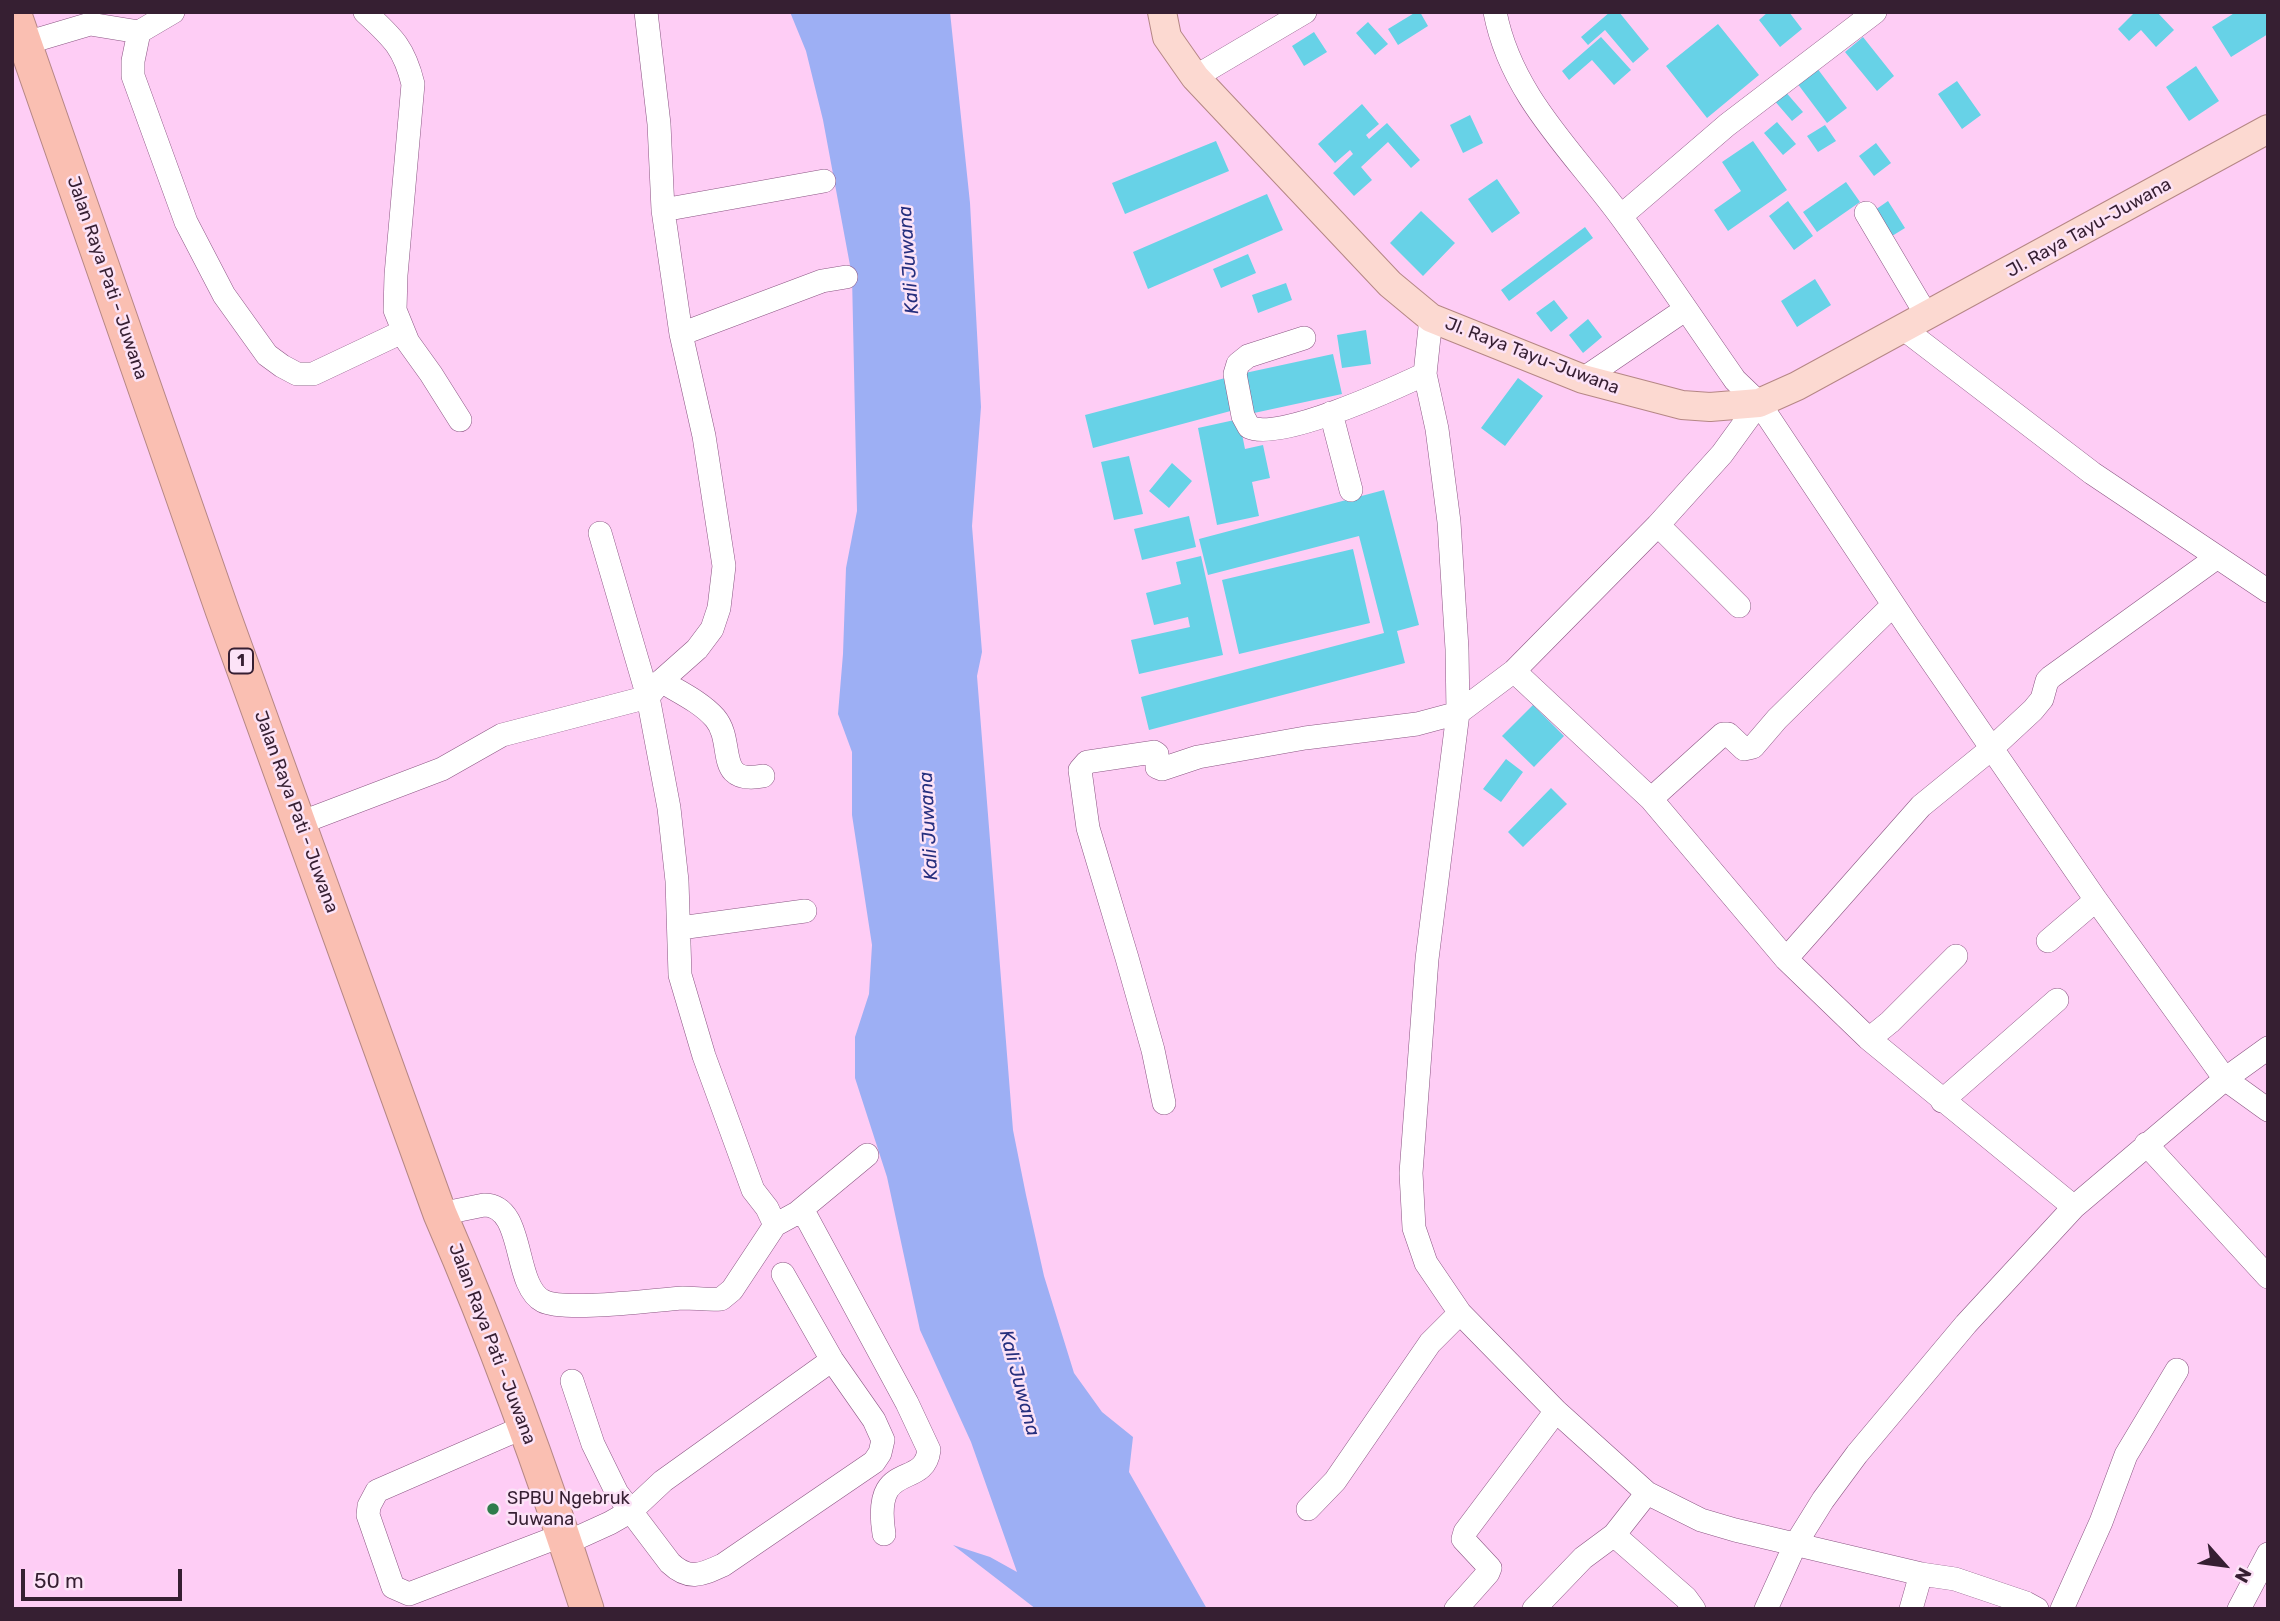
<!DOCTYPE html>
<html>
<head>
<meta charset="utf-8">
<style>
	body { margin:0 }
	#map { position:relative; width:2280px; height:1621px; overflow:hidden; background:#fecdf5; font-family:Rubik,sans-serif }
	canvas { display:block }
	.frame { position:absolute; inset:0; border:14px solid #361f32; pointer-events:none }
	.north { position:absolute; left:2189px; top:1530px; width:70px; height:70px; -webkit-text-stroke:5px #fce3f7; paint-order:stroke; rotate:118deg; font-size:19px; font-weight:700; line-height:28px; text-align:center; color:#361f32 }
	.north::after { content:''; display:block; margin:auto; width:24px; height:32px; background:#361f32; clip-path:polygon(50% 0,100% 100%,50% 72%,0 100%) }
	.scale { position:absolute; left:21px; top:1569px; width:161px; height:32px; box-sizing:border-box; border:4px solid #361f32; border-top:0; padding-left:9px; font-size:21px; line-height:24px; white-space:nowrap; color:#361f32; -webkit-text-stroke:5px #fce3f7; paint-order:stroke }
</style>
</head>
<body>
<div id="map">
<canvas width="2280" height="1621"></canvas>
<div class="frame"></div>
<div class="north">N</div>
<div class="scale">50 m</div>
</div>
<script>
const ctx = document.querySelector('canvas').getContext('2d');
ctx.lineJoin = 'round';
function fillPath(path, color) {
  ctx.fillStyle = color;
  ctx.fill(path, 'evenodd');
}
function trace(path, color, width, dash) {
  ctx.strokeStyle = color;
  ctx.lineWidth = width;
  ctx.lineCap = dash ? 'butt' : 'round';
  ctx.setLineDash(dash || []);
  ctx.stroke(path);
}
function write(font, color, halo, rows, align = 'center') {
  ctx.font = font + ' Rubik,sans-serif';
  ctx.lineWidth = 5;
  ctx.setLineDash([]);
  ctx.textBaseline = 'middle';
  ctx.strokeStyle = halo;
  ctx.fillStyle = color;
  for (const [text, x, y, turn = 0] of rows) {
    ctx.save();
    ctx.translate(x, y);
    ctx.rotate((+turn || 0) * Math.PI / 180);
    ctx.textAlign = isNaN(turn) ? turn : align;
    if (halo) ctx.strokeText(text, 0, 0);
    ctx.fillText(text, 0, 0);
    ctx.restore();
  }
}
fillPath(new Path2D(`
	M790,12H950L970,203L981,407L972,526L982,652L977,676L1013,1130L1026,1195L1044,1276L1074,1373L1102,1412L1133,1437L1129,1472L1207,1609H1036L953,1545L990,1557L1017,1572L971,1442L920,1330L887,1177L855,1078V1037L869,994L872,945L852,815V752L838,714L843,654L846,568L857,511L852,276L823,120L806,51Z`), '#9daff4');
fillPath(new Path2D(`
	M1416,12H1420L1428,26L1398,45L1388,29Z
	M1610,12H1619L1649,49L1633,63L1605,30L1588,45L1581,37Z
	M1768,12H1789L1802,29L1780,47L1759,20Z
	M2135,12H2157L2174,30L2156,47L2141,30L2129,41L2118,29Z
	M2236,12H2268V34L2231,57L2212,27Z
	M1368,22L1388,44L1375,55L1356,33Z
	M1718,24L1759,75L1707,118L1666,66Z
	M1314,32L1327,52L1304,66L1292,46Z
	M1601,37L1631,70L1614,85L1592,60L1569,80L1562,71Z
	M1863,37L1894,76L1877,91L1845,52Z
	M2196,66L2219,101L2189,121L2166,87Z
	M1817,68L1847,108L1827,123L1797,83Z
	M1957,81L1981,115L1962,129L1938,94Z
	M1784,90L1803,112L1792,121L1773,99Z
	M1362,104L1379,124L1366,135L1369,139L1387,123L1420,160L1411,168L1388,142L1361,167L1372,180L1354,196L1333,173L1353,154L1350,150L1335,163L1318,144Z
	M1470,115L1483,143L1463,153L1450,125Z
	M1777,122L1796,144L1783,155L1764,133Z
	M1825,125L1836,141L1818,152L1807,136Z
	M1216,141L1229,171L1125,214L1112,183Z
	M1753,141L1787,190L1728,231L1714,210L1741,191L1722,162Z
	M1876,143L1891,163L1874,176L1859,156Z
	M1497,179L1520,213L1492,233L1468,199Z
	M1846,182L1860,202L1817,232L1803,212Z
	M1267,194L1283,230L1148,289L1133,252Z
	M1788,201L1813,236L1794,250L1769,216Z
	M1888,201L1905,228L1892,236L1875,210Z
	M1421,211L1455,243L1423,276L1390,243Z
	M1585,227L1593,238L1509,301L1501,290Z
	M1248,254L1256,273L1221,288L1213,269Z
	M1815,279L1831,305L1797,327L1781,301Z
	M1286,283L1292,300L1258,313L1252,295Z
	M1554,300L1568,318L1551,332L1536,313Z
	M1588,319L1602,337L1583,353L1569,335Z
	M1366,330L1371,364L1342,368L1337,335Z
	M1333,354L1342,394L1254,413L1245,373Z
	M1229,377L1238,409L1093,448L1085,415Z
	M1518,378L1543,396L1505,446L1481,428Z
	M1239,419L1245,449L1263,445L1270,478L1252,482L1259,516L1217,525L1198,428Z
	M1129,456L1143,514L1114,520L1101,462Z
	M1172,463L1192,481L1169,508L1149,491Z
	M1384,490L1419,625L1397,631L1405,663L1149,730L1141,697L1384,633L1359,536L1208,575L1199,539Z
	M1189,516L1196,547L1142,560L1134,529Z
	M1353,549L1370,623L1239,654L1222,580Z
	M1201,556L1223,655L1139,674L1131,640L1190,627L1188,617L1154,625L1146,593L1181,584L1176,562Z
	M1533,705L1564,736L1534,767L1502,736Z
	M1506,759L1523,772L1501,802L1483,789Z
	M1551,788L1567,804L1523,847L1508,832Z`), '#67d2e7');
const minor = new Path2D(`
	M365,12C392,37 404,47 413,84L396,275L395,310L408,342L431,374L460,420
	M1495,12C1511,96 1574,152 1622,218C1661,271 1697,326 1735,380L1759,403L1909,628L2096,900L2225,1079L2268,1110
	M139,32L133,61V76L186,222L224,295L267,355L282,366L297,374H313L402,332
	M26,43L90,24L139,32L173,12
	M1195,77L1305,12
	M663,210L824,181
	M1866,213L1927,316
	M1621,216L1727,125L1875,12
	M1431,318L1425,374L1437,429L1449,522L1457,649L1458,713L1427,959L1411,1173L1414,1228L1426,1263L1460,1313L1556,1411L1647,1493L1701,1520L1735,1530L1921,1574L1955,1579L2026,1603L2037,1609
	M1904,329L2092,473L2268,591
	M681,334L822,281L846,277
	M1304,338L1248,356L1238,364L1235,374L1243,416L1249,427C1278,442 1393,389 1425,374
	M1583,379L1686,309
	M1331,413L1351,490
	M1658,525L1739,606
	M600,533L648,697L669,808L677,881L680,975L704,1056L753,1190L767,1208L775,1225L797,1213L807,1218L907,1403L929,1450C924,1491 872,1457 884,1534
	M1514,671L1651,799L1786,959L1869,1039L1890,1022L1956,956
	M661,681C679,692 701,702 715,718C736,743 713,785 763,776
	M1651,799L1723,734H1728L1744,749L1753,747L1777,719L1893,605
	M300,823L442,769L502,735L648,697L661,681L697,649L712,629L719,608L724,566L704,436L681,334L663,210L659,124L646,12
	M680,928L805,911
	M2048,941L2096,900
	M1786,959L1921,806L1991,749L2033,710L2042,699L2047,681L2051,677L2216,558
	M1869,1039L2074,1207
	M1942,1101L2057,1000
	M1164,1103L1153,1050L1127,958L1088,828L1080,770L1087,762L1154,752L1157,754V767L1162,769L1198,757L1305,738L1417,724L1458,713L1514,671L1658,525L1722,454L1759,403
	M2146,1144L2268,1277
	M797,1213L867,1155
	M440,1214L484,1205C526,1205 512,1285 543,1301C565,1312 653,1300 683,1298C696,1298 708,1300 721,1299L732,1290L775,1225
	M572,1381L593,1444L617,1493L670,1563C689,1581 701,1575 723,1565L874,1462L880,1453L883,1440L874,1420L832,1360L783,1274
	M524,1427L377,1491L369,1506L368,1515L393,1587L409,1594L563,1535
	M1308,1509L1335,1481L1430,1343L1460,1313
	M1614,1535L1686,1598L1694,1609
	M566,1543L610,1523L631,1511L663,1481L832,1360
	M1456,1609L1488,1573L1490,1568L1463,1539L1465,1532L1556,1411
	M1534,1609L1583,1558L1614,1535L1647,1493
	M1766,1609L1795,1545L1823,1500L1857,1454L1966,1324L2074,1207L2225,1079L2268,1048
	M1911,1609L1921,1574
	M2062,1609L2101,1522L2126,1455L2177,1370
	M2239,1609L2268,1554`);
const major = new Path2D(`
	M1162,12L1167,37L1195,77L1390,284L1431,318L1583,379L1682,405L1710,407L1759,403L1797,386L2268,129`);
const highway = new Path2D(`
	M14,12L222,610L440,1214C496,1343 544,1475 587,1609`);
trace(minor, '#8b5683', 24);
trace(major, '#b58785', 30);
trace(highway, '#b58785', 35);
trace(minor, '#fff', 23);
trace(major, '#fcd9d1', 28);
trace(highway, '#fabfb2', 33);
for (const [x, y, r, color] of [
	[493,1509,7,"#2f7c4b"]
]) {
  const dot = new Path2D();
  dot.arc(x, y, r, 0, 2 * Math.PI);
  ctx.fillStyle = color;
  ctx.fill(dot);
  trace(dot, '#fce3f7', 2.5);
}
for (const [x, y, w] of [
	[241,661,24]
]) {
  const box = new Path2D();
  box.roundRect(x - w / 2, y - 12.5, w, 25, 5);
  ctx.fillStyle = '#fce3f7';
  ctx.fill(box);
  trace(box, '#361f32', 2);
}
write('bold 16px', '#361f32', null, [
	["1",241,661]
]);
write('18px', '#361f32', '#fce3f7', [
	["Jl. Raya Tayu-Juwana",2089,228,-29],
	["Jalan Raya Pati - Juwana",107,278,71],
	["Jl. Raya Tayu-Juwana",1532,356,21],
	["Jalan Raya Pati - Juwana",296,812,70],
	["Jalan Raya Pati - Juwana",492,1344,69]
]);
write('18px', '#361f32', '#fce3f7', [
	["SPBU Ngebruk",507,1499],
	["Juwana",507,1520]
], 'left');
write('italic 19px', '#262f7e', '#fce3f7', [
	["Kali Juwana",909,260,-94],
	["Kali Juwana",929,826,-93],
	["Kali Juwana",1019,1383,75]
]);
</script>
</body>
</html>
